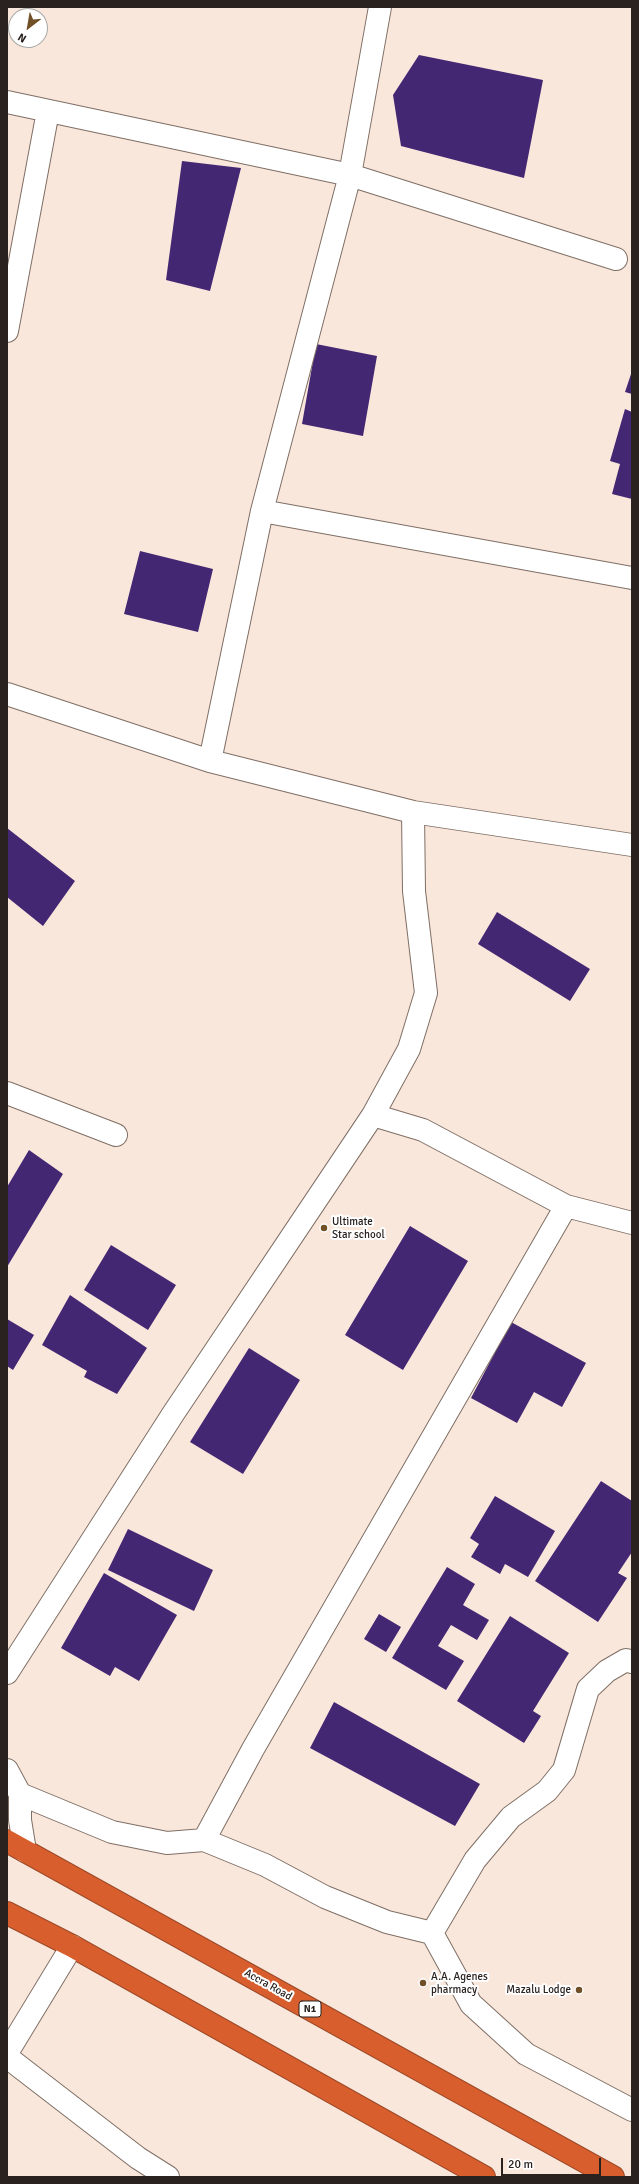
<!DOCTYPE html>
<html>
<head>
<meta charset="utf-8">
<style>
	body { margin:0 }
	#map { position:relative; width:639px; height:2184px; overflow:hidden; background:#fae7dc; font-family:Signika,sans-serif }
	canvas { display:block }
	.frame { position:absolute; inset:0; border:8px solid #29221e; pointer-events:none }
	.north { position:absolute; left:8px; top:8px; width:40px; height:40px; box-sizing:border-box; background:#fff; border:1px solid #a9a7a5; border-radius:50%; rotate:211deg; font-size:11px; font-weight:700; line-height:16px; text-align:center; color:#29221e }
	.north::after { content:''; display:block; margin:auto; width:14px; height:18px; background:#715027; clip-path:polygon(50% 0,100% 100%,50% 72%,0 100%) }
	.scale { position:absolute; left:501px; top:2158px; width:100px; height:18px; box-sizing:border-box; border:2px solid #29221e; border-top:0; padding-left:5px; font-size:12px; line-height:14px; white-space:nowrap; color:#29221e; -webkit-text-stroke:3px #fff; paint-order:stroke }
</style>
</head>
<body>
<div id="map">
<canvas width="639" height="2184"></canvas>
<div class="frame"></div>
<div class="north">N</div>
<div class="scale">20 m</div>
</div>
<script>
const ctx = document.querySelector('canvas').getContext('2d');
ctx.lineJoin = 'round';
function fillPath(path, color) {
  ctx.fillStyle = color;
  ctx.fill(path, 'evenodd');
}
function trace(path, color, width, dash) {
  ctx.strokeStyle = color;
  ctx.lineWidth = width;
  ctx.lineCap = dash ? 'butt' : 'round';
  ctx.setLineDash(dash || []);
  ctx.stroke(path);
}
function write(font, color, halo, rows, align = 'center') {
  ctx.font = font + ' Signika,sans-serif';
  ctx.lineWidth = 4;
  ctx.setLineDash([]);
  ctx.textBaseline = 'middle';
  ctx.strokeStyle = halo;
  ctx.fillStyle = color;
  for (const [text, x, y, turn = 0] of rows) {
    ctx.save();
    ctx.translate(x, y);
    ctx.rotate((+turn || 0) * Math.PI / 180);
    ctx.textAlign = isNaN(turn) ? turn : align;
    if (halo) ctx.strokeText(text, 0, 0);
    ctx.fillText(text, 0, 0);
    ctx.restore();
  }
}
fillPath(new Path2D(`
	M419,55L543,80L524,178L401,146L393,95Z
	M182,161L241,168L210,291L166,280Z
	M316,344L377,356L363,436L302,424Z
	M632,371V394L625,392Z
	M625,409L632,412V499L612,494L620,464L610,461Z
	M140,551L213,569L198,632L124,614Z
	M7,828L75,881L43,926L7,897Z
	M497,912L590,969L570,1001L478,944Z
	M29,1150L63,1174L7,1267V1187Z
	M410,1226L468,1261L403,1370L345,1335Z
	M111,1245L176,1285L148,1330L84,1290Z
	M70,1295L147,1348L117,1394L84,1377L87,1371L42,1345Z
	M7,1319L34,1335L13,1370L7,1366Z
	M511,1322L586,1363L562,1407L534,1392L517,1423L471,1398Z
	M249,1348L300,1380L243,1474L190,1442Z
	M601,1481L632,1501V1552L618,1573L627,1578L598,1622L535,1581Z
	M495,1496L555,1531L528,1577L505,1564L500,1574L471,1557L479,1544L470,1538Z
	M128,1529L213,1570L194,1611L108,1570Z
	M447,1567L475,1584L463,1605L489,1620L477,1640L451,1625L438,1646L464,1661L446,1690L392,1658Z
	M104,1573L177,1615L139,1681L115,1667L110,1676L61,1648Z
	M379,1614L401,1627L386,1652L364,1639Z
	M510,1616L569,1653L533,1711L541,1716L524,1743L457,1701Z
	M334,1702L480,1784L455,1826L310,1748Z`), '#442773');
const minor = new Path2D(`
	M7,102L350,175L616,259
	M7,331L48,111
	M262,511L632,578
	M7,694L210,761L413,812L632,845
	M210,761L262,511L350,175L380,7
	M7,1093L116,1135
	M373,1115L423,1130L566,1206L632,1223
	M7,1673L173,1414L373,1115L409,1049L426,993L414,891L413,812
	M7,1770L20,1794V1820L25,1851
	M20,1794L112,1832L167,1843L204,1840L265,1865L325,1897L387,1922L432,1933L471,2004L526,2054L632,2110
	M204,1840L253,1749L566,1206
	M432,1933L475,1860L511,1817L547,1791L564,1770L588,1689L607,1671L626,1660L632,1662
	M7,2053L72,1946
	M7,2057L138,2158L168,2177`);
const highway = new Path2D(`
	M7,1841L613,2177
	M7,1913L72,1946L484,2177`);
trace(minor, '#7f6f65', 24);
trace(highway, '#9b4928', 24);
trace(minor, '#fff', 22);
trace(highway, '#d85e2d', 22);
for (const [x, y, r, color] of [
	[324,1228,4,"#715027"],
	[423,1983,4,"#715027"],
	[579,1990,4,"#715027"]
]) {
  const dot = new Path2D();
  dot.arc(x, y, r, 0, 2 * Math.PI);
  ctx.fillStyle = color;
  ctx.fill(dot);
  trace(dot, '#fff', 1.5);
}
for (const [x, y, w] of [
	[310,2009,22]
]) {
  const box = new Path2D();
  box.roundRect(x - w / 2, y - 8, w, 16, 3);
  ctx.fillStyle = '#fff';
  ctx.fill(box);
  trace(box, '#29221e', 1);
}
write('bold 10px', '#29221e', null, [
	["N1",310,2009]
]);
write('11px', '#29221e', '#fff', [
	["Ultimate",332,1222],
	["Star school",332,1235],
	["A.A. Agenes",431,1977],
	["pharmacy",431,1990],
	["Mazalu Lodge",571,1990,"right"]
], 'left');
write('11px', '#29221e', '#fff', [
	["Accra Road",268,1985,29]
]);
</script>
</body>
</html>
